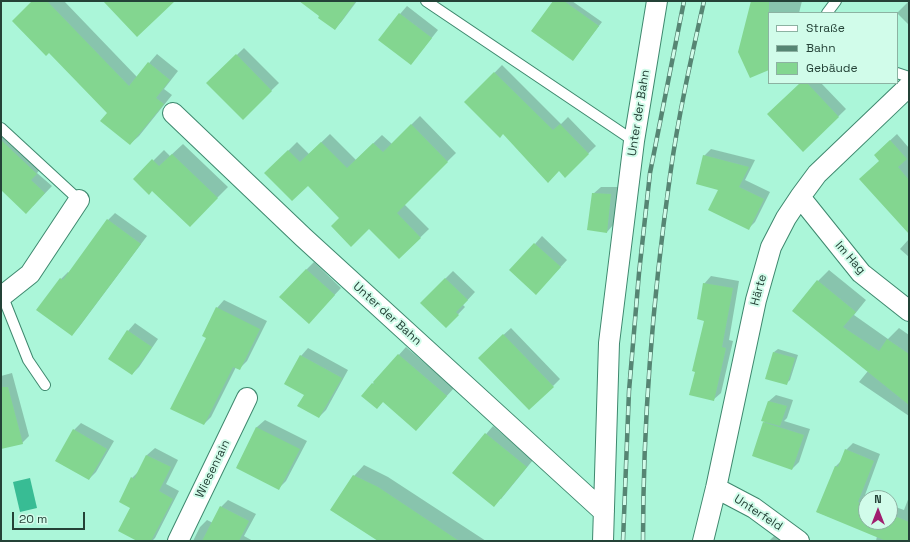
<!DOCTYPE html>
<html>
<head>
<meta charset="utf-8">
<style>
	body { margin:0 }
	#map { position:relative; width:910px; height:542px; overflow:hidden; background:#abf6d9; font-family:"Space Grotesk",sans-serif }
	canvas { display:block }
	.frame { position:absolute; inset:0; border:2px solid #244237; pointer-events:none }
	.legend { position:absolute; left:768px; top:12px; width:130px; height:72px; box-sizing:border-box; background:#d1fcea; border:1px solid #8cb2a2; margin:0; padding:5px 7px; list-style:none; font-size:12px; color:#244237 }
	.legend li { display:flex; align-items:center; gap:8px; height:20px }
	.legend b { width:20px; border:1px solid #8cb2a2 }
	.north { position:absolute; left:858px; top:490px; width:40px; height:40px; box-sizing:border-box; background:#d1fcea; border:1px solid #8cb2a2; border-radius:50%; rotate:0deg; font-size:11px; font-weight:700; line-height:16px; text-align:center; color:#244237 }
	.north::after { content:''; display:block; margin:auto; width:14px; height:18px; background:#a01e6f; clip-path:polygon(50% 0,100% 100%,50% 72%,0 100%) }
	.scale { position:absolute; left:12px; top:512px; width:73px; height:18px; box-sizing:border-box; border:2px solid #244237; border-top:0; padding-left:5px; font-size:12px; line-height:14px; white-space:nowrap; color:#244237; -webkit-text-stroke:3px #d1fcea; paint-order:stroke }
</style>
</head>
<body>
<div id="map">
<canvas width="910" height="542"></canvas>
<div class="frame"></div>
<ul class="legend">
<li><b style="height:5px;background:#fff"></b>Straße</li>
<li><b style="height:5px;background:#568573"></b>Bahn</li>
<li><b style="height:11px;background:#83d690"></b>Gebäude</li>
</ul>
<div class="north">N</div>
<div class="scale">20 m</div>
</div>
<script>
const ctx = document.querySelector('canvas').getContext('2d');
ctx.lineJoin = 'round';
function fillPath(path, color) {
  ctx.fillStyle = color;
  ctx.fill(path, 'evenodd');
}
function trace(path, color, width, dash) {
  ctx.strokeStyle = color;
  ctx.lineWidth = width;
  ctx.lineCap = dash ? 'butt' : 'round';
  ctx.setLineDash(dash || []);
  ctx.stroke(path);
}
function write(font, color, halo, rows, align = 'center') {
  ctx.font = font + ' "Space Grotesk",sans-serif';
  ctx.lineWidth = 4;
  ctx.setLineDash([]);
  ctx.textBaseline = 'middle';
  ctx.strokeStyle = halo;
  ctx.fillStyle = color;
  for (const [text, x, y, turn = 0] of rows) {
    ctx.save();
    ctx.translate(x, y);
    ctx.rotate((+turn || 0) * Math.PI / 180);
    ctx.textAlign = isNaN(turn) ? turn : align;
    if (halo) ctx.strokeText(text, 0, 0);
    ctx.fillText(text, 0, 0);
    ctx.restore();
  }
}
fillPath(new Path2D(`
	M30,478L37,508L20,512L13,482Z`), '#38bc94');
fillPath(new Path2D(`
	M33,1H64L137,77L157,54L178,71L164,89L172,95L139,136L130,144Z
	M300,1H357L342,21L335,29L321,16Z
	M554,1H572L602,22L573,60Z
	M752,1H802L799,13H769V69Z
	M909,1V25L897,13Z
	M407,6L438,30L411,64L380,40L400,14Z
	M244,48L279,83L243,118L208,83Z
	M502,65L561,124L568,117L596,146L565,176L560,169L503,133L466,102Z
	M801,83H821L846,109L803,151Z
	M420,116L456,153L404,204L429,229L399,258L369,228L340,218L308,184L266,173L297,142L309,154L330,134L356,160L382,135L392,144Z
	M1,128L43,166L37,173L52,186L33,206L1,189Z
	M897,134L909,148V232L880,161L882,148Z
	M183,144L228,187L190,225L153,190L135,179L164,150L170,156Z
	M711,149L755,160L745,180L770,192L755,222L748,229L704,156Z
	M601,187H618L614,224L607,232L593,194Z
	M115,213L147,236L79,327L72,335L61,279L68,272L69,273L108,220Z
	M542,236L567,260L543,286L535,244Z
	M909,239V257L900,249Z
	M314,262L341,288L316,315L306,270Z
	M829,270L866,300L854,315L888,339L899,328L909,335V416L859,382L868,371L793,311L818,281Z
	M453,271L475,292L463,305L465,307L446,327L421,303Z
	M711,276L739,281L729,340L733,341L721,393L713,400L696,371L705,320L704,284Z
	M224,300L267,321L247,361L239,369L236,367L211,417L204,424L207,338L217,308Z
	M135,323L158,339L139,367L132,374L109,359L128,331Z
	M511,328L560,379L553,386L487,350Z
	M406,347L454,388L416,430L384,401L362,396Z
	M308,348L348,370L326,410L319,417L305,394L301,356Z
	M778,349L798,355L790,380L786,384L774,352Z
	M12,373L29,436L22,443L1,448V376Z
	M776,395L793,400L787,418L784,421L810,429L799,462L792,469L764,423L765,421H763L769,401Z
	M265,420L307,441L286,481L279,488L237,467L257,427Z
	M81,423L114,441L96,472L89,479L74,430Z
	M493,426L533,460L501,499L454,472Z
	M853,443L880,454L865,495L872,498H866V522H890V505L904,510L909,497V541H876L877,536L817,512L836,466L843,459L846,450Z
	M155,448L178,460L166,484L179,491L155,538L152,541H140L132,507V478L139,471L147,455Z
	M364,465L388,477L486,541H380L354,476Z
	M228,500L256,514L244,536L253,541H193L200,527L207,520L213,523L221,507Z
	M778,532L789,541H769Z`), '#0003');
fillPath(new Path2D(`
	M32,1H47L129,86L148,62L170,80L156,98L164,104L130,145L100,121L107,113L49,53L46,56L12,21Z
	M103,1H175L137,37Z
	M299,1H356L335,30L318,18L319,16Z
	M553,1H564L599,26L573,61L531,31Z
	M751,1H769V70L750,78L738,52Z
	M399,13L432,38L411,65L378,40Z
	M236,54L272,91L243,120L206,83Z
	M494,72L553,130L560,124L589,154L565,178L559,171L548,183L503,134L500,138L464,102Z
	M800,83H807L839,117L803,152L767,114Z
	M411,124L448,162L397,213L421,238L399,259L369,229L351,247L331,226L339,218L308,186L292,201L264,173L288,150L300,162L321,142L347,168L373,143L383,152Z
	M1,140L37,174L31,180L45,193L26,214L1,190Z
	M890,140L907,159L898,167L909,180V234L859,179L879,161L874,155Z
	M172,154L218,198L190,227L152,191L149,195L133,179L152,159L159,166Z
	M703,155L749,167L739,187L764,199L749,230L708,210L718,190L696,184Z
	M592,193L611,194L607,233L587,230Z
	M107,219L141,244L72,336L36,310L60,278L63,280Z
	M534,243L561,267L536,295L509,270Z
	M306,269L335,295L309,324L279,297Z
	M445,278L468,300L456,312L459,315L446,328L420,303Z
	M817,280L856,312L843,327L879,351L887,339L909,354V405L792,311Z
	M703,283L733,288L722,347L726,348L714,401L689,395L695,372L692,371L704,321L697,319Z
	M216,307L260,329L240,370L233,367L204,425L170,409L206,338L202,336Z
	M127,330L152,347L132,375L108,359Z
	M503,334L554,387L529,410L478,358Z
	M773,352L795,358L787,385L765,379Z
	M398,354L447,396L416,431L383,402L377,409L361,396L372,383L375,385L373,382Z
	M300,355L342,378L319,418L297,406L304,395L284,384Z
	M1,387H8L23,444L1,449Z
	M768,401L787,406L780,426L761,421Z
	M763,422L804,435L792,470L752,456Z
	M256,427L300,449L279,490L236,468Z
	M73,429L107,449L89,480L55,461Z
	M485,433L527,467L494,507L452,473Z
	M845,449L874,461L858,502L866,505V522H890V514L909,522V541H886L816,512L835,466L838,467Z
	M146,455L171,467L159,491L173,499L151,541H137L118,531L130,508L119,502L131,477L134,479Z
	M353,475L378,487L459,541H378L330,510Z
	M220,506L249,521L239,541H202Z`), '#83d690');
const service = new Path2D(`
	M426,1L634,141
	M827,13L836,1
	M897,73L909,77
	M1,128L79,200
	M3,297L28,360L45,385`);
const minor = new Path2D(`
	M173,113L303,237L604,512
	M800,197L861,273L909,311
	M1,297L30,274L79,200
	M716,488L754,508L799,541
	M178,541L247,398
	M603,541L609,343L634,141L657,1
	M703,541L716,488L756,300L771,247L786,218L800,197L817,174L909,86`);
trace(service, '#3e886e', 12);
trace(minor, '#3e886e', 22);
trace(service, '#fff', 10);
trace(minor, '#fff', 20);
const rail = new Path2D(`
	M623,541L629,391L639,273L650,173L684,1
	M643,541C643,419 653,297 670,176C678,117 691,59 704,1`);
trace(rail, '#568573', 4.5);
trace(rail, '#d1fcea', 3, [9]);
write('12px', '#244237', '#d1fcea', [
	["Unter der Bahn",639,113,-81],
	["Im Hag",850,258,49],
	["Härte",759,290,-75],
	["Unter der Bahn",387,314,42],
	["Wiesenrain",213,469,-64],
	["Unterfeld",758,513,33]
]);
</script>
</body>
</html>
